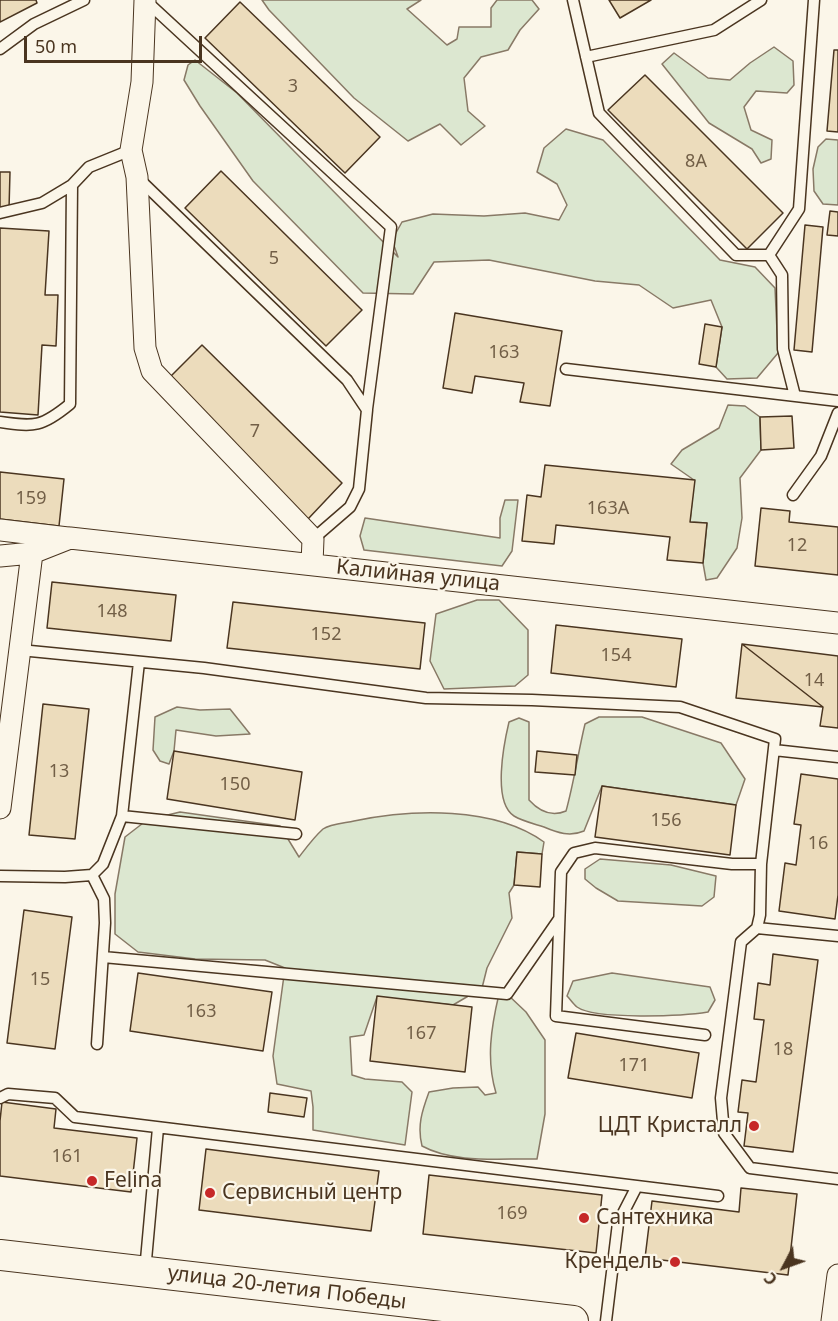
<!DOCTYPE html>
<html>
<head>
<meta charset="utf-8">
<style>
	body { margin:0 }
	#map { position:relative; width:838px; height:1321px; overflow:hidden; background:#fbf6e9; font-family:"Noto Sans",sans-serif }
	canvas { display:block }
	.north { position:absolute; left:754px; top:1237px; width:60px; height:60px; -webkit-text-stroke:4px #fbf6e9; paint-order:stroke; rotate:229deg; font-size:16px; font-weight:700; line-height:24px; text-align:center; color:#4a3520 }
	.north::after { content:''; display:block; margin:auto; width:21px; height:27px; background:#4a3520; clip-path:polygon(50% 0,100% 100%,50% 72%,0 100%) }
	.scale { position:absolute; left:24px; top:36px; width:178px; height:27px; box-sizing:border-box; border:3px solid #4a3520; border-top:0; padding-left:8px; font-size:18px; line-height:21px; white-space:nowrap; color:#4a3520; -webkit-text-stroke:4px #fbf6e9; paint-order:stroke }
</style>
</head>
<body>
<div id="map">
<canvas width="838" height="1321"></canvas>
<div class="north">С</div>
<div class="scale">50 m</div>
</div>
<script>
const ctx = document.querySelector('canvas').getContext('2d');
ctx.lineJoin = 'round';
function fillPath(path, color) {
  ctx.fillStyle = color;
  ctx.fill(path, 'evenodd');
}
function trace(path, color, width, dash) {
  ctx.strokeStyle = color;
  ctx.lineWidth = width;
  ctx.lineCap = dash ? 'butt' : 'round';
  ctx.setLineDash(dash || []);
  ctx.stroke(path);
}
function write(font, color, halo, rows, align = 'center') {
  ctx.font = font + ' "Noto Sans",sans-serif';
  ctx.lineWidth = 4.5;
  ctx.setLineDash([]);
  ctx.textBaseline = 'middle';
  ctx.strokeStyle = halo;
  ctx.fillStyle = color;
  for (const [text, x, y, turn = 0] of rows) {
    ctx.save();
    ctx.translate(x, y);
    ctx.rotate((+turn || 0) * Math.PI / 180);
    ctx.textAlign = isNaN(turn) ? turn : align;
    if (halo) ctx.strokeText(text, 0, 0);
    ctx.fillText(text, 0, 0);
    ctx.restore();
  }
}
const green = new Path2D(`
	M262,0H421L407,9L447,45L457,39L459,27H491V8L497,0H532L539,9L520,30L508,50L481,57L464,78L468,111L485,126L461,145L440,124L408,141L354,98L269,10Z
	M774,47L793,61L794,85L787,93L756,91L744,107L751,130L772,140L771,159L761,163L752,149L709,123L662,64L674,53L708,78L730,80L750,63Z
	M195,60L237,93L398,257L392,240L402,222L433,214L484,216L525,213L559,220L567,205L557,184L537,172L544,148L566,129L603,140L720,260L755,267L775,288L778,353L757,378L727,379L716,367L722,327L711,300L673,308L639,285L595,281L489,260L434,262L413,294L363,293L253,181L200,106L184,80L188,65Z
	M826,139L838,140V205L823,204L814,191L813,169L818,147Z
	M728,405L745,406L760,417L761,450L740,478L742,518L737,548L717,578L706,580L703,563L707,523L690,522L694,480L671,464L682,450L719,428Z
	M505,500H518L512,551L502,566L364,550L360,536L365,518L500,538V518Z
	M477,600H499L528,630V675L515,686L444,689L430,661L436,614Z
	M177,707L200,710L230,709L250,734L216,736L176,730L174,751L169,764L160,761L153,750L155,717Z
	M599,717H642L721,743L745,779L736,805L602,786L584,831C570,837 558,833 544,827C535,824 522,821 514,816C492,802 504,743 509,722L519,718L529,722V800C539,811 552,817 566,811C574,782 578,753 585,724Z
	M180,812L280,826L299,857C306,848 314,837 323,829C330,824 345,823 354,821C412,809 494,806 544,842L542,854L517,852L514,885L509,893L512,918L487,968L482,988L453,1005L377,997L364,1035L350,1037L352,1075L365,1079L402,1082L412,1092L405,1145L313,1130V1107L311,1091L277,1084L273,1056L285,968L265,960L195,959L138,952L115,934V894L125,837L147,820Z
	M600,859L671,865L716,876L714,897L702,906L618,901L596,888L585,879V869Z
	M612,973L710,987L715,1000L708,1012C684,1016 595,1020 577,1007C573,1004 570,999 567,996L573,981Z
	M499,994H507L526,1012L545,1040V1114L537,1159C500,1158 455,1164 422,1146C417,1126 422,1111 429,1092L453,1088L478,1087L485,1095L496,1093C486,1060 491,1028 499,994Z`);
fillPath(green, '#dce7d0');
trace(green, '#887966', 1.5);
const building = new Path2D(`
	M0,0H36L37,3L0,22Z
	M609,0H651L620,18Z
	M240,2L380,137L345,173L205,38Z
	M834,50H838V132L827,131Z
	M645,75L783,213L747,249L608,110Z
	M221,171L362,310L326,346L185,208Z
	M0,172H10L9,209H0Z
	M830,211L838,212V236L827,235Z
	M805,225L823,227L812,352L794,350Z
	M0,228L49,231L45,295H58L56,346L42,345L38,415L0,412Z
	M455,313L562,331L550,406L520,402L524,383L475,376L472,393L443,388Z
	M705,324L722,327L716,367L699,364Z
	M202,345L342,483L308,519L167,380Z
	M792,416L794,448L761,450L760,417Z
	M545,465L695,480L690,522L707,523L703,563L667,560L670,537L556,525L554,544L522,541L527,495L541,497Z
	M0,472L64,479L59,526L0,519Z
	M761,508L790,511L789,522L838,527V575L755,566Z
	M52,582L176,595L171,641L47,628Z
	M233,602L425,623L420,669L227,648Z
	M556,625L682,639L676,687L551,673Z
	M742,644L838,656V728L820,726L823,707Z
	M742,644L823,707L736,698Z
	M43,704L89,709L75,839L29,835Z
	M174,751L302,772L295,820L167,799Z
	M537,751L577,755L575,775L535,772Z
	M801,774L838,779V895L835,919L779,911L785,863L796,865L801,825L794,824Z
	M602,786L736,805L730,855L595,837Z
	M517,852L542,854L540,887L514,885Z
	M24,910L72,917L55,1049L7,1043Z
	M773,954L818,960L793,1152L744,1146L748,1113L738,1112L742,1080L756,1082L764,1020L754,1019L758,983L770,985Z
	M138,973L272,992L263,1051L130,1031Z
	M377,996L472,1007L465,1072L370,1061Z
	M576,1033L699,1053L692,1098L568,1078Z
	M270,1093L307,1098L304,1117L268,1112Z
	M2,1102L56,1109L54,1128L137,1138L131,1192L0,1176V1121Z
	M206,1149L379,1171L371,1231L199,1210Z
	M429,1175L602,1195L596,1253L423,1234Z
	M741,1188L797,1194L788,1275L645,1258L652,1201L739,1212Z`);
fillPath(building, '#ecdcbc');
trace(building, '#4a3520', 1.5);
const service = new Path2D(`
	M145,0L391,227L367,409
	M573,0L599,113L736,255H769
	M0,49L34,24L84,0
	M586,57L714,30L761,0
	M139,179L347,380L367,410L359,489L350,507L313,539
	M0,213L42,203L72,185
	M769,255L799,209L814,0
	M769,255L782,275L783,349L795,396
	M566,369L838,401
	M0,422C35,427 42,427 70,404L72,185L89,167L131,150
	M793,495L821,456L838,413
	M20,650L204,668L426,698L532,700L680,707L775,739L761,864L760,915L757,928L741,942L721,1098L724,1133L750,1168L838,1179
	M774,750L838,757
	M122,816L296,834
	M92,875L104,899L105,923L97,1044
	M0,876L65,877L92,875L103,864L122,816L139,662
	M757,928L838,936
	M103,957L507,994L559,919
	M705,1035L556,1016L561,872L574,853L595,848L732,864H761
	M0,1098L8,1094L55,1098L75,1117L718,1196
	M145,1271L158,1128
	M606,1321L618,1223L637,1186`);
const minor = new Path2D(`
	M145,0L142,82L131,150L137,177L145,348L152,371L313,539L312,564
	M0,530L68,538
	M0,556L32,553L70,538L838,623
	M0,808L32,553
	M832,1321L838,1275`);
const secondary = new Path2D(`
	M0,1255L573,1321`);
trace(service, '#4a3520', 13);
trace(minor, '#4a3520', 23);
trace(secondary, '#4a3520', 32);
trace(service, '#fbf6e9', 10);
trace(minor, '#fbf6e9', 21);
trace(secondary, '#fbf6e9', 30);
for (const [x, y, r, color] of [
	[754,1126,6,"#c62828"],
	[92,1181,6,"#c62828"],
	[210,1193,6,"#c62828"],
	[584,1218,6,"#c62828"],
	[675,1262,6,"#c62828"]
]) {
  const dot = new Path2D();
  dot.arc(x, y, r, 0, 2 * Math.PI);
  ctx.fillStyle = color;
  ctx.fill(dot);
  trace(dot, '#fbf6e9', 2);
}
write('18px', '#725f47', null, [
	["3",293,87],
	["8А",696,162],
	["5",274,259],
	["163",504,353],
	["7",255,432],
	["159",31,499],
	["163А",608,509],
	["12",797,546],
	["148",112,612],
	["152",326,635],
	["154",616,656],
	["14",814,681],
	["13",59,772],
	["150",235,785],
	["156",666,821],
	["16",818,844],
	["15",40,980],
	["163",201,1012],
	["167",421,1034],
	["18",783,1050],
	["171",634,1066],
	["161",67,1157],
	["169",512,1214]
]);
write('21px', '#4a3520', '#fbf6e9', [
	["Калийная улица",418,576,6],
	["улица 20-летия Победы",287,1288,7]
]);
write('21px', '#4a3520', '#fbf6e9', [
	["ЦДТ Кристалл",742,1126,"right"],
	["Felina",104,1181],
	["Сервисный центр",222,1193],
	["Сантехника",596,1218],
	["Крендель",663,1262,"right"]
], 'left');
</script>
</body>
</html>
